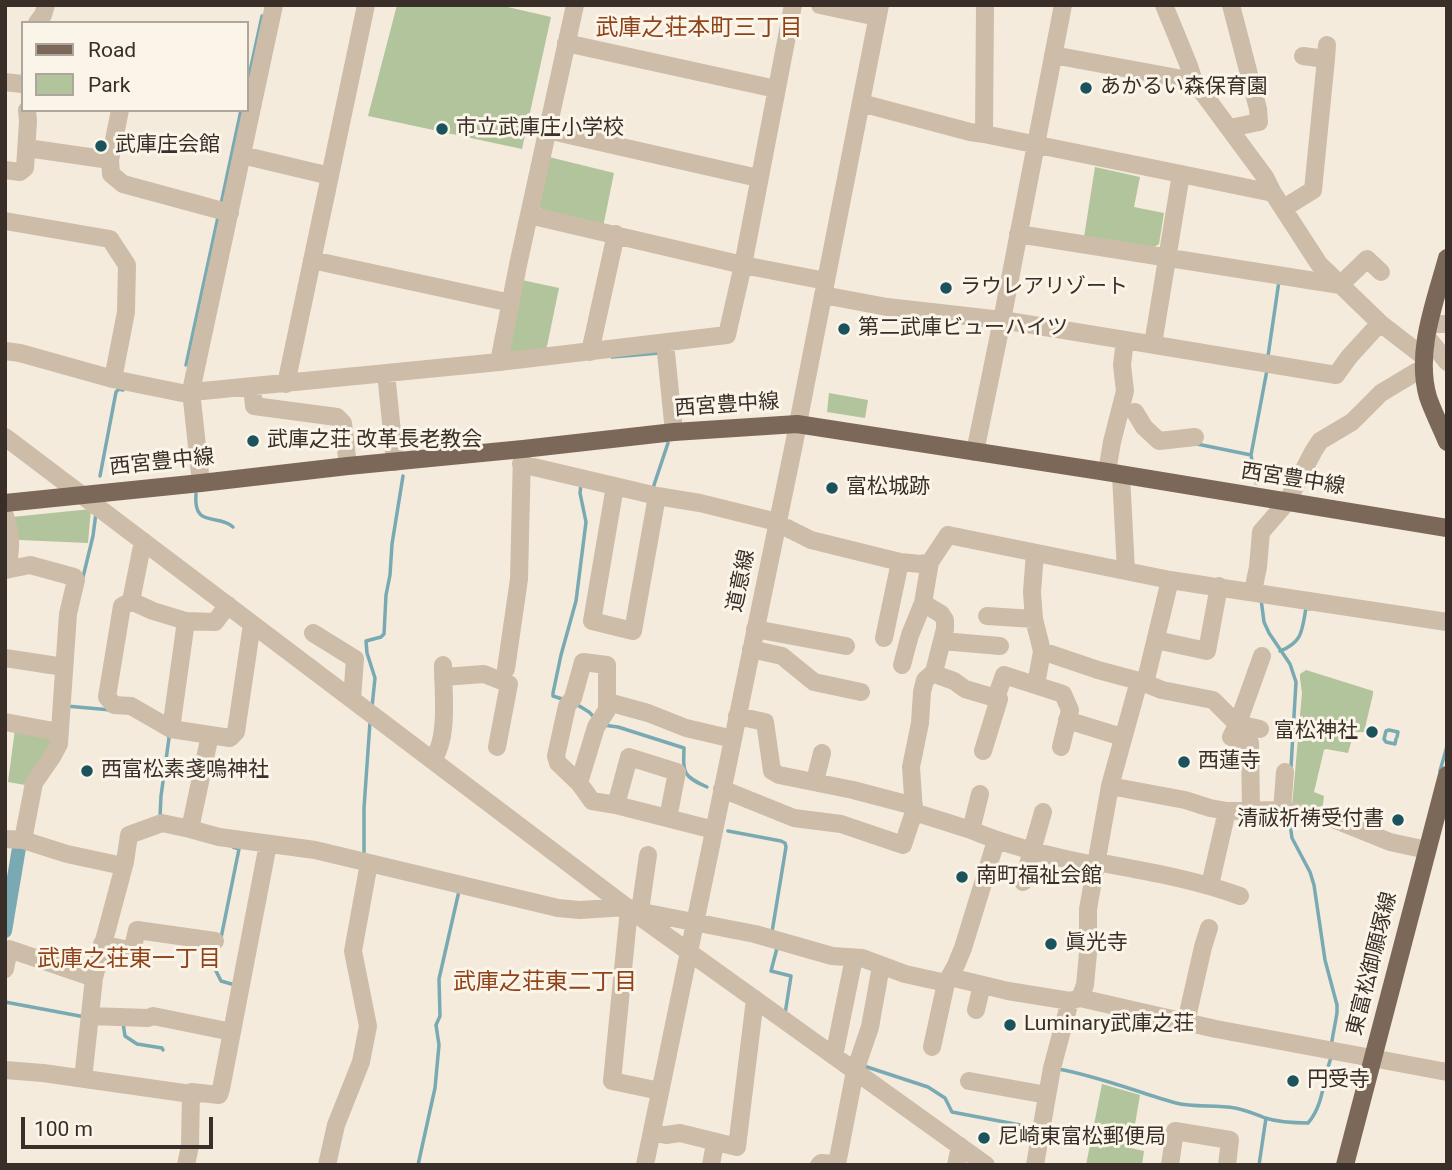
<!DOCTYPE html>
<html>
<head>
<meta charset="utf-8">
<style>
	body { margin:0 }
	#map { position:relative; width:1452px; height:1170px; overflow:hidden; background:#f4ebdc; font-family:Roboto,sans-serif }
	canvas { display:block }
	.frame { position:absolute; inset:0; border:7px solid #392f28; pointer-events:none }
	.legend { position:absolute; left:21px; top:21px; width:228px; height:91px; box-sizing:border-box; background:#fbf5e9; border:2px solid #ada69c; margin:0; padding:9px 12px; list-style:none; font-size:21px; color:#392f28 }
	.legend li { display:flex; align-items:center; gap:14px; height:35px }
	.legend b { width:35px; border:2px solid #ada69c }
	.scale { position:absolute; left:21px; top:1117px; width:192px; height:32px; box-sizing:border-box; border:4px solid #392f28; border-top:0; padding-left:9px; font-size:21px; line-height:24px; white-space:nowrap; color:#392f28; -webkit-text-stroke:5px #fbf5e9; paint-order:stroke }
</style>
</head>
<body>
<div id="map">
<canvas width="1452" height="1170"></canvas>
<div class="frame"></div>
<ul class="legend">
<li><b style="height:9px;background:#7c6858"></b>Road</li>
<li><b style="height:19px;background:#b2c49b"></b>Park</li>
</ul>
<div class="scale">100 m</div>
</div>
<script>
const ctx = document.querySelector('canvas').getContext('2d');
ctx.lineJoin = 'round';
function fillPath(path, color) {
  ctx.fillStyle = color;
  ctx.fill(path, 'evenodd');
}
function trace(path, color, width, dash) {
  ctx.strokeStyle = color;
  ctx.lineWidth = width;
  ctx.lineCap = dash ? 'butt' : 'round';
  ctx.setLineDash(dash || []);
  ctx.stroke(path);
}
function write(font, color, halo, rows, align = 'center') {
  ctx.font = font + ' Roboto,"Noto Sans JP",sans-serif';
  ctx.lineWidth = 6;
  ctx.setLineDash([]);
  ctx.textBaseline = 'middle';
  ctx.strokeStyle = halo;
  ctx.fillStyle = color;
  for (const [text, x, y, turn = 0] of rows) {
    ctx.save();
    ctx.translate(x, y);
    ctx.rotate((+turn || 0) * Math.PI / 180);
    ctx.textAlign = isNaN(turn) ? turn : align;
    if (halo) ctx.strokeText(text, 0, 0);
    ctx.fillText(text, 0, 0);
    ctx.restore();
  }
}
fillPath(new Path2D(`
	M397,5H499L551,17L522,149L368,116Z
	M549,157L614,173L603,227L544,213L538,205Z
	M1095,167L1140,177L1134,207L1164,213L1159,244L1154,247L1084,237Z
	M522,280L559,288L546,351L513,354L508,349Z
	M829,393L868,400L865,418L827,412Z
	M91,509L88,543L19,540L12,517Z
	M1306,670L1373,691V694L1364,732H1354L1348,753L1326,749L1324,750L1314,792L1324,796L1322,812L1292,807L1302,693L1300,678V674Z
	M15,729L54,735L31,786L8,782Z
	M1102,1084L1140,1095L1131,1148L1144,1151L1142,1165H1086Z`), '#b2c49b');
trace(new Path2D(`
	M247,85L262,16
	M221,204L241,110
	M1268,356L1279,281
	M612,357L660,353
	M186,365L218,217
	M1197,444L1251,455L1256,483
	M1251,455L1267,370
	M100,476L116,392L119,389L123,390
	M653,488L668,443
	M196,494C193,529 218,513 233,527
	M83,577L93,536L96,513
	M1261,599L1264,622L1269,633L1290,664L1296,682L1291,767
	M1280,651C1303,642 1302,630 1306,608L1310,609
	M565,700L553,696V693L561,655L576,601L586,522L580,493L581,484
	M576,704L589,712L595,718
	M66,706L111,710
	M372,707L375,678L367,653L366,641L381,637L384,634L386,595L390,575L392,544L403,476
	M603,725L618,727L684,748C683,774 683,776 707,787
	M1396,739L1395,744L1386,742L1384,739L1386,731L1389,730L1398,732L1397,737
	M1440,771L1447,746
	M160,817L161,796L169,738L168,735
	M1289,817L1292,838L1310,872L1314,885L1325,960L1337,1005V1013L1331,1046
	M728,831L781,841L785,843L786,847L772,932
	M364,857V808L370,722
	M221,938L239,849L233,847
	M219,945L215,969L221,981L235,985
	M777,948L771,971L791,976L785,1014
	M5,1002L85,1017
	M123,1023L125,1036L137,1044L162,1048L163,1050
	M864,1066L928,1087L945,1098L952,1112L1036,1128
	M1058,1069C1098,1076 1137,1092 1176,1103C1195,1108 1216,1104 1235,1108C1246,1110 1255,1114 1265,1118C1278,1122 1295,1123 1308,1123C1324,1105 1323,1078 1331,1058
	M418,1165L435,1088L439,1045L436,1025L440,1016L439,979L459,891
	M1259,1165L1266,1118`), '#79aab3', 3.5);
trace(new Path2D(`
	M5,931L20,842`), '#79aab3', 14);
trace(new Path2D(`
	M820,5L877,17
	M1063,5L1002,320L1125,340L1122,365L1125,391L1112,442L1107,472
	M1164,5L1189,66L1194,81
	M37,23L43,15L46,5
	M566,43L776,89
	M1053,55L1194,81L1265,177L1273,193L1319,264L1380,323L1424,357
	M1303,56L1326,59L1327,45
	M5,82L22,84
	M861,103L970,132L984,134L1181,174L1153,344
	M120,110L110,160L111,174L123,184L230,213
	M1230,128L1259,122L1258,109L1231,5
	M547,130L758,178
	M984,134L985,5
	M27,148L110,160
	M242,155L330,176
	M5,170L20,172L25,168L28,121L27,110
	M1181,174L1273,193
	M1284,208L1313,190L1326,59
	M529,215L743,265L826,281
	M5,221L110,239L127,265L126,312L113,379
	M1018,234L1340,285L1367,259L1381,272
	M312,260L511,303
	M823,295L887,307L1002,320L975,452
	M1430,324H1447
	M1427,337L1447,362
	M1125,340L1336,375L1349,357L1380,323
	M665,343L674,432
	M5,351L20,353L113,379L182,393L499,362L727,335L743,265L793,5
	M590,352L616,234
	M499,362L518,265L575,5
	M386,373L395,462
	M286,384L366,5
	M252,386L254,406L337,417L343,423L348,466
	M1135,412L1144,427L1159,441L1195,437
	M5,437L629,909L986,1165
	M521,464L657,496L700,503L777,522
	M1121,475L1126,571
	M201,483L191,391L274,5
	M615,486L592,621L633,631L657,496
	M5,516C12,535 12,551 6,570
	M777,526L787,528L811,540L900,562L921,564L930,562L948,535L1170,580L1447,622
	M1035,553L1032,592L1034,619L1042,651L1036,685
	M5,570L30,565L74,577L76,580L68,614L59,744L52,757L34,783L23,840
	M1253,591L1258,567L1261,532L1287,502L1313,452L1320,441L1352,422L1381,393L1416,372H1424
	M131,601L143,541
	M228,605L215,622L186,621L153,611L131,601L122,606L107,697L114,705L131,706L171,729L230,738L236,732L252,624
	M987,616L1034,619
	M755,629L846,646
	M313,633L355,659L352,699
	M884,638L900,562
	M1156,640L1207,651L1219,586
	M942,641L1000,646
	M751,649L782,656L814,682L861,692
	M1042,651L1098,670L1139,681L1162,690L1213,700L1234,721L1242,725L1260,729
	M5,658L64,667
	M902,665L910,635L923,603L930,562
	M506,669L519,579L522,453
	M934,672L940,676L954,681L965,689L999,699L983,751
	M443,677L484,674L509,684L497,747
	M996,698L1004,675L1063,694L1070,710L1061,747
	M608,702L648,713L686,728L733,739
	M737,716L765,722L772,771L779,775L853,790L914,806
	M1067,720L1122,737
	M5,722L59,732
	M171,729L186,621
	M210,735L190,829L219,837L315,850L558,908L580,910L627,907
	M433,760C449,737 443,693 443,665
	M815,781L822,753
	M579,783L596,727L607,710V665L583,662L573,698L567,706L556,756L558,763L579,783L592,801L616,805L714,830
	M1110,786L1185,800L1210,808L1227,811L1284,810L1328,817L1390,842L1427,850
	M722,789L794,818L841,824L903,845L914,812L971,830L980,794
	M616,805L629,757L677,772L668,818
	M1251,810L1250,743L1231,737L1238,723L1262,656
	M1282,811L1285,772
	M914,812L911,767L920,723L922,692L925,680L934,672L945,629V620L941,614L923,603
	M971,830C1011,847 1053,857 1095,865
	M5,839L23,840L67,854L123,866
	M1096,862C1145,871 1193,879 1240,896
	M1023,882L1043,812
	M1210,885L1227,811
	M629,909L612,1081L660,1091
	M637,911L755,934L832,956L862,958L905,974L946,983
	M640,911L648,855
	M102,944L132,951L137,930L215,941
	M5,969L9,949L94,978
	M950,977L1008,991L1070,1001L1080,998L1216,1029L1447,1072
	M1080,998L1085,985L1088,953V909L1110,786L1139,681L1146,679L1170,580
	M976,1010L982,985
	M90,1016L148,1018L153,1016L232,1032
	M1186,1022L1203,947L1209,928
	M932,1047L946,983L956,965L963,948L996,841
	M834,1056L854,958
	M5,1070L43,1073L191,1094
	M85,1079L84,1070L94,978L125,862L129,835L162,823L190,829
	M969,1081L1047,1095
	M652,1132L666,1135L680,1133L737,1147L755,999
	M186,1165L190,1146L191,1092L219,1095L221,1089L268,844
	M327,1165L336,1125L361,1062L368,1026L353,951L369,863
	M645,1165L794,444L880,5
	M711,1165L715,1143
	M819,1165L821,1163L837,1164L855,1071L870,1027L881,966
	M956,1165L960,1146
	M1035,1165L1052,1068L1070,1001
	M1170,1165L1175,1131L1230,1140L1227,1165`), '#cdbca7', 18);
trace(new Path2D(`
	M1447,258C1435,302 1415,352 1428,397C1433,412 1441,427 1447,442
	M5,503L201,483L348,466L523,449L674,432L797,424L1107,472L1447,528
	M1345,1165L1447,775`), '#7c6858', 18);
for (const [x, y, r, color] of [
	[1086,88,7,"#1a525e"],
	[442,129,7,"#1a525e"],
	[101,146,7,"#1a525e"],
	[946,288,7,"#1a525e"],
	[844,329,7,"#1a525e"],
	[253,441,7,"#1a525e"],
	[832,488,7,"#1a525e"],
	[1372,732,7,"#1a525e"],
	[1184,762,7,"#1a525e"],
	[87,771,7,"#1a525e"],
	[1398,820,7,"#1a525e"],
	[962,877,7,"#1a525e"],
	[1051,944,7,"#1a525e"],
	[1010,1025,7,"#1a525e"],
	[1293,1081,7,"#1a525e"],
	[984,1138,7,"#1a525e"]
]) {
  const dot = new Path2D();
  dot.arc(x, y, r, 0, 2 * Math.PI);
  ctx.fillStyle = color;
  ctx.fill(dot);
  trace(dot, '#fbf5e9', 2.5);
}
write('21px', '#392f28', '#fbf5e9', [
	["あかるい森保育園",1100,88],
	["市立武庫庄小学校",456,129],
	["武庫庄会館",115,146],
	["ラウレアリゾート",960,288],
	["第二武庫ビューハイツ",858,329],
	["武庫之荘 改革長老教会",267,441],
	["富松城跡",846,488],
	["富松神社",1358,732,"right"],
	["西蓮寺",1198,762],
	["西富松素戔嗚神社",101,771],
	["清祓祈祷受付書",1384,820,"right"],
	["南町福祉会館",976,877],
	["眞光寺",1065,944],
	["Luminary武庫之荘",1024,1025],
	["円受寺",1307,1081],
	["尼崎東富松郵便局",998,1138]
], 'left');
write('21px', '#392f28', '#fbf5e9', [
	["西宮豊中線",727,406,-4],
	["西宮豊中線",162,463,-6],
	["西宮豊中線",1293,480,9],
	["道意線",742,581,-78],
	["東富松御願塚線",1373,964,-76]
]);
write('23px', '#8e431b', '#fbf5e9', [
	["武庫之荘本町三丁目",699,29],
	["武庫之荘東一丁目",129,960],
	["武庫之荘東二丁目",545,983]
]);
</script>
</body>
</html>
